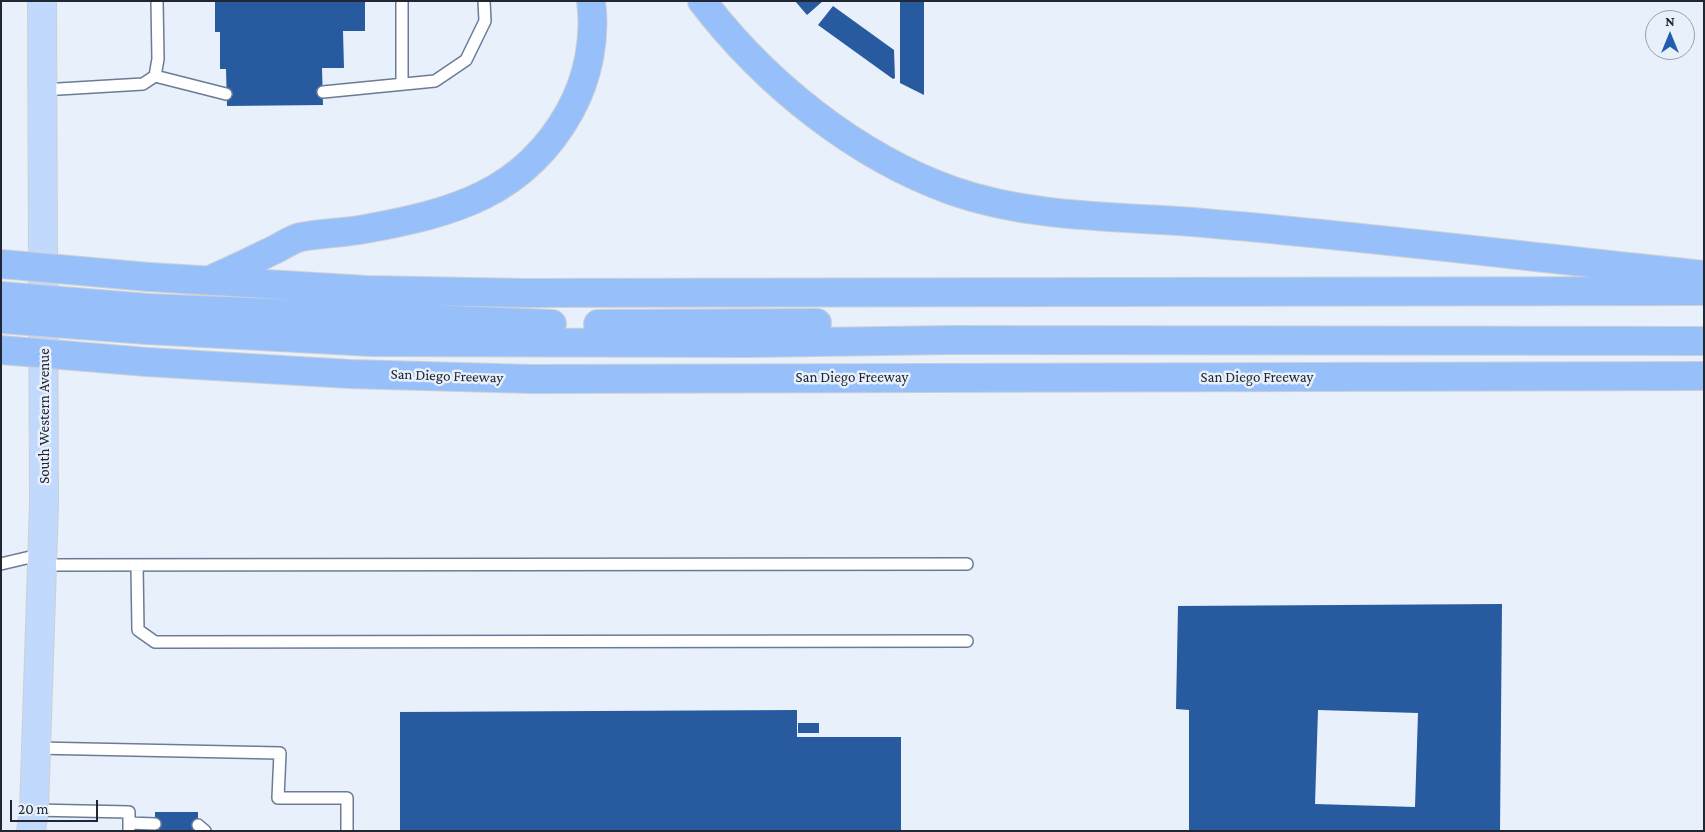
<!DOCTYPE html>
<html>
<head>
<meta charset="utf-8">
<style>
	body { margin:0 }
	#map { position:relative; width:1705px; height:832px; overflow:hidden; background:#e7f0fb; font-family:"Crimson Pro",serif }
	canvas { display:block }
	.frame { position:absolute; inset:0; border:2px solid #202732; pointer-events:none }
	.north { position:absolute; left:1645px; top:10px; width:50px; height:50px; box-sizing:border-box; background:#e7f0fb; border:1px solid #97a0ab; border-radius:50%; rotate:0deg; font-size:14px; font-weight:700; line-height:20px; text-align:center; color:#202732 }
	.north::after { content:''; display:block; margin:auto; width:18px; height:22px; background:#205eaf; clip-path:polygon(50% 0,100% 100%,50% 72%,0 100%) }
	.scale { position:absolute; left:10px; top:800px; width:88px; height:22px; box-sizing:border-box; border:2px solid #202732; border-top:0; padding-left:6px; font-size:15px; line-height:18px; white-space:nowrap; color:#202732; -webkit-text-stroke:4px #e7f0fb; paint-order:stroke }
</style>
</head>
<body>
<div id="map">
<canvas width="1705" height="832"></canvas>
<div class="frame"></div>
<div class="north">N</div>
<div class="scale">20 m</div>
</div>
<script>
const ctx = document.querySelector('canvas').getContext('2d');
ctx.lineJoin = 'round';
function fillPath(path, color) {
  ctx.fillStyle = color;
  ctx.fill(path, 'evenodd');
}
function trace(path, color, width, dash) {
  ctx.strokeStyle = color;
  ctx.lineWidth = width;
  ctx.lineCap = dash ? 'butt' : 'round';
  ctx.setLineDash(dash || []);
  ctx.stroke(path);
}
function write(font, color, halo, rows, align = 'center') {
  ctx.font = font + ' "Crimson Pro",serif';
  ctx.lineWidth = 5;
  ctx.setLineDash([]);
  ctx.textBaseline = 'middle';
  ctx.strokeStyle = halo;
  ctx.fillStyle = color;
  for (const [text, x, y, turn = 0] of rows) {
    ctx.save();
    ctx.translate(x, y);
    ctx.rotate((+turn || 0) * Math.PI / 180);
    ctx.textAlign = isNaN(turn) ? turn : align;
    if (halo) ctx.strokeText(text, 0, 0);
    ctx.fillText(text, 0, 0);
    ctx.restore();
  }
}
fillPath(new Path2D(`
	M215,1H365V31H343L344,68H322L323,105L227,106L226,69H220V32H215Z
	M795,1H823L807,15Z
	M900,1H924V95L900,83Z
	M833,6L894,50L895,78L893,79L818,25Z
	M1502,604L1500,831H1189V710L1176,709L1178,606ZM1318,710L1418,713L1415,807L1315,804Z
	M797,710V737H901V831H400V712Z
	M798,723H819V733H798Z
	M155,812H198V831H155Z`), '#275a9e');
const service = new Path2D(`
	M402,1V84
	M155,76L226,94
	M42,90L143,84L155,76L158,59L157,1
	M323,92L435,81L466,60L485,21L484,1
	M1,564L43,554
	M42,565L967,564
	M137,565L138,630L155,642L967,641
	M36,748L280,753L278,798H347V831
	M34,810L129,812V831
	M129,823L155,824
	M198,825L205,831`);
const primary = new Path2D(`
	M31,831L34,810L44,504L42,1`);
const motorway = new Path2D(`
	M702,1C765,83 855,156 953,191C1034,219 1119,216 1204,223C1371,237 1537,258 1704,275
	M149,277L366,290L523,293L1704,291
	M212,279C233,270 253,260 274,250C282,246 292,239 301,237C322,233 344,233 365,229C453,213 524,194 570,111C588,78 596,39 591,1
	M148,308L552,324
	M598,324L817,323
	M147,330L372,342L750,343L951,340L1704,341
	M147,362L350,374L532,379L1704,376`);
trace(service, '#6a7c95', 14);
trace(primary, '#cecfd2', 30);
trace(motorway, '#cecfd2', 30);
trace(service, '#fff', 11);
trace(primary, '#c1d9fc', 28);
trace(motorway, '#97c0fa', 28);
const motorwayBridge = new Path2D(`
	M1,264L149,277
	M1,296L148,308
	M1,319L147,330
	M1,350L147,362`);
trace(motorwayBridge, '#cecfd2', 30, []);
trace(motorwayBridge, '#97c0fa', 28);
write('15px', '#202732', '#e7f0fb', [
	["San Diego Freeway",447,376,2],
	["San Diego Freeway",852,377],
	["San Diego Freeway",1257,377],
	["South Western Avenue",44,416,-90]
]);
</script>
</body>
</html>
